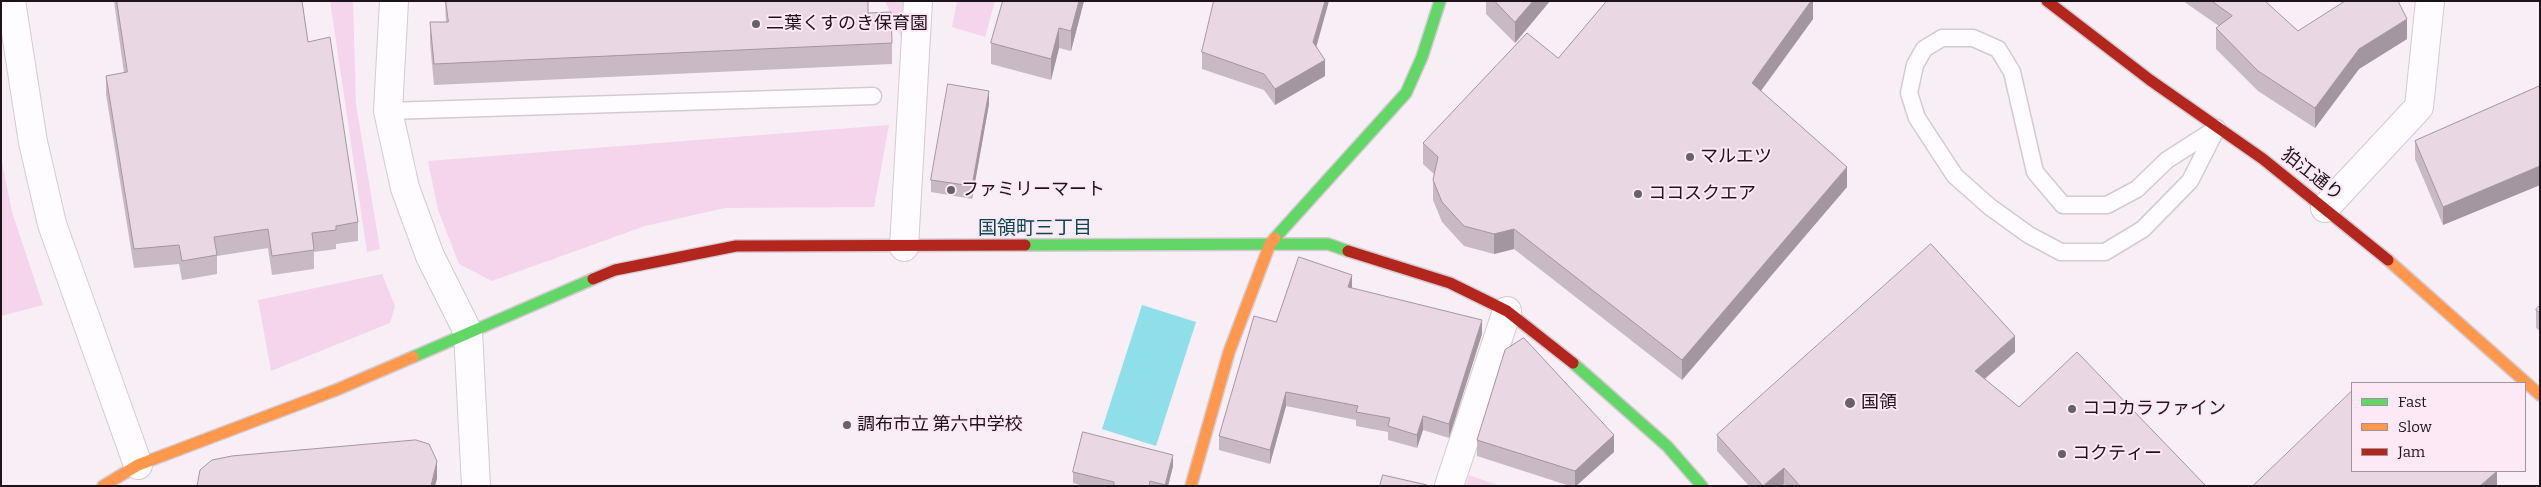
<!DOCTYPE html>
<html>
<head>
<meta charset="utf-8">
<style>
	body { margin:0 }
	#map { position:relative; width:2541px; height:487px; overflow:hidden; background:#f8eef5; font-family:Bitter,serif }
	canvas { display:block }
	.frame { position:absolute; inset:0; border:2px solid #1e131a; pointer-events:none }
	.legend { position:absolute; left:2351px; top:382px; width:175px; height:90px; box-sizing:border-box; background:#fde9f6; border:1px solid #a4939e; margin:0; padding:6px 9px; list-style:none; font-size:15px; color:#1e131a }
	.legend li { display:flex; align-items:center; gap:10px; height:25px }
	.legend b { width:25px; border:1px solid #a4939e }
</style>
</head>
<body>
<div id="map">
<canvas width="2541" height="487"></canvas>
<div class="frame"></div>
<ul class="legend">
<li><b style="height:6px;background:#63d668"></b>Fast</li>
<li><b style="height:6px;background:#ff974d"></b>Slow</li>
<li><b style="height:6px;background:#b3261e"></b>Jam</li>
</ul>
</div>
<script>
const ctx = document.querySelector('canvas').getContext('2d');
ctx.lineJoin = 'round';
function fillPath(path, color) {
  ctx.fillStyle = color;
  ctx.fill(path, 'evenodd');
}
function trace(path, color, width, dash) {
  ctx.strokeStyle = color;
  ctx.lineWidth = width;
  ctx.lineCap = dash ? 'butt' : 'round';
  ctx.setLineDash(dash || []);
  ctx.stroke(path);
}
function write(font, color, halo, rows, align = 'center') {
  ctx.font = font + ' Bitter,"Noto Sans JP",serif';
  ctx.lineWidth = 4;
  ctx.setLineDash([]);
  ctx.textBaseline = 'middle';
  ctx.strokeStyle = halo;
  ctx.fillStyle = color;
  for (const [text, x, y, turn = 0] of rows) {
    ctx.save();
    ctx.translate(x, y);
    ctx.rotate((+turn || 0) * Math.PI / 180);
    ctx.textAlign = isNaN(turn) ? turn : align;
    if (halo) ctx.strokeText(text, 0, 0);
    ctx.fillText(text, 0, 0);
    ctx.restore();
  }
}
fillPath(new Path2D(`
	M330,1H353L356,104L380,249L367,252Z
	M885,1H903L902,40Z
	M957,1H995L985,37L952,27Z
	M889,125L874,207L725,208L645,226L492,281L459,264L438,210L428,161Z
	M1,158L12,212L43,305L1,316Z
	M382,274L395,306L390,323L271,371L258,300Z
	M1469,475L1500,486H1466Z`), '#f5d5eb');
fillPath(new Path2D(`
	M1142,305L1196,322L1156,446L1102,429Z`), '#8edfe9');
const lane = new Path2D(`
	M1942,38H1973L1998,49L2012,72L2035,172L2063,205H2107L2137,189L2167,160L2217,128L2190,181L2143,229L2105,252H2061L2029,235L1990,207L1955,176L1917,118L1909,93L1915,65L1924,49Z
	M388,111L873,96`);
const street = new Path2D(`
	M11,1L33,142L52,224L138,465
	M394,1L388,111L405,188L430,256L468,332L476,486
	M2325,208L2419,107L2430,1
	M904,247L918,1
	M1449,486L1507,311`);
const fast = new Path2D(`
	M1275,238L1406,93L1422,57L1440,1
	M1025,245L1328,244L1348,251
	M413,357L593,279
	M1573,363L1667,446L1702,486`);
const slow = new Path2D(`
	M2388,260L2540,395
	M103,486L138,465L336,390L413,357
	M1191,486L1229,352L1270,244L1275,238`);
const jam = new Path2D(`
	M2047,1L2150,80L2263,159L2388,260
	M1348,251L1450,283L1507,311L1573,363
	M593,279L615,270L736,246L1025,245`);
trace(lane, '#d5cad1', 19);
trace(street, '#d5cad1', 30);
trace(fast, '#d5cad1', 14);
trace(slow, '#d5cad1', 14);
trace(jam, '#d5cad1', 14);
trace(lane, '#fefcfe', 16);
trace(street, '#fefcfe', 28);
trace(fast, '#63d668', 11);
trace(slow, '#ff974d', 11);
trace(jam, '#b3261e', 11);
fillPath(new Path2D(`
	M114,1H302L308,42L358,222V241L336,244V249L314,252V269L272,275L268,248L217,256V274L182,280L179,264L134,268L106,94V76L124,73Z
	M445,1H868V13L892,43V64L434,85L430,43V22H446Z
	M1003,1H1084L1071,51L1059,48L1051,80L991,64V43Z
	M1486,1H1550L1515,43L1486,14Z
	M1813,1V19L1761,91L1847,187L1682,380L1514,249L1494,254L1464,246L1442,222L1433,200V180L1434,174L1423,164V143L1558,58Z
	M2183,1H2265L2298,31L2407,39L2359,69L2315,128L2258,91L2216,49V28L2219,26Z
	M1317,47L1325,76L1275,105L1264,90L1202,69V52Z
	M2540,86V185L2443,225L2415,159V141Z
	M989,104L972,199L931,192V180Z
	M1352,288L1482,334L1449,438L1423,430L1417,448L1388,440V432L1356,426V420L1286,406L1270,464L1219,450V436L1276,322Z
	M2540,305V331L2536,328V310Z
	M2015,352L1985,379L2019,407L2206,486H1786L1784,484L1781,486H1749L1717,451V435Z
	M1477,440L1614,452L1576,486H1570L1477,456Z
	M1173,466L1168,486H1083L1073,483V472Z`), '#c9b9c4');
fillPath(new Path2D(`
	M1079,1H1084L1071,51V31Z
	M1325,1H1329L1313,59V42Z
	M1533,1H1550L1515,43V22Z
	M1811,1H1813V19L1752,103V83Z
	M2407,19V39L2359,69L2315,128V108L2359,49Z
	M1059,28V48L1051,80V59Z
	M1325,60V76L1275,105V89Z
	M989,91V104L972,199V186Z
	M2540,166V185L2443,225V207Z
	M1847,167V187L1682,380V360Z
	M1514,229V249L1494,254V234Z
	M1352,275V289L1348,287Z
	M1482,320V334L1449,438V424Z
	M2015,336V352L1975,387V371Z
	M1286,392V406L1270,464V450Z
	M1423,416V430L1417,448V435Z
	M1614,435V452L1576,486H1575V471Z
	M1173,455V466L1168,486H1165Z
	M437,461V479L435,486H431Z
	M1784,468V484L1781,486H1764Z
	M2497,471V486H2480Z`), '#a496a0');
const building = new Path2D(`
	M117,1H302L308,42L330,37L358,222L336,226V230L312,233L314,250L272,256L268,229L214,237L217,255L182,261L179,245L134,249L106,76L127,72Z
	M446,1H868V13L891,12L892,43L434,64L430,22H448Z
	M1003,1H1079L1071,31L1059,28L1051,59L991,43Z
	M1214,1H1325L1313,42L1325,60L1275,89L1264,74L1202,52Z
	M1495,1H1533L1515,22Z
	M1607,1H1811L1752,83L1847,167L1682,360L1514,229L1494,234L1464,226L1442,202L1433,180L1438,157L1423,143L1527,33L1558,58Z
	M2212,1H2265L2298,31L2345,1H2398L2407,19L2359,49L2315,108L2258,71L2216,28L2232,16Z
	M948,84L989,91L972,186L931,180Z
	M2540,86V166L2443,207L2415,141Z
	M1931,244L2015,336L1975,371L2019,407L2077,352L2206,486H1800L1784,468L1763,486L1717,435Z
	M1299,257L1352,275L1348,287L1482,320L1449,424L1423,416L1417,435L1388,426L1390,418L1356,412L1358,406L1286,392L1270,450L1219,436L1254,316L1276,322Z
	M2540,305V313L2536,310Z
	M1524,338L1614,435L1575,471L1477,440L1505,350Z
	M2352,391V471H2497L2480,486H2253Z
	M1083,432L1173,455L1165,485L1150,481L1149,486H1114V482L1073,472Z
	M416,440L429,444L437,461L431,486H197L200,470L212,460L232,456Z
	M1383,475L1427,485V486H1380Z`);
fillPath(building, '#ead7e4');
trace(building, '#a496a0', 1);
for (const [x, y, r, color] of [
	[756,24,5,"#6a6067"],
	[1690,157,5,"#6a6067"],
	[951,190,5,"#6a6067"],
	[1638,194,5,"#6a6067"],
	[1850,403,6,"#6a6067"],
	[2072,409,5,"#6a6067"],
	[847,425,5,"#6a6067"],
	[2062,454,5,"#6a6067"]
]) {
  const dot = new Path2D();
  dot.arc(x, y, r, 0, 2 * Math.PI);
  ctx.fillStyle = color;
  ctx.fill(dot);
  trace(dot, '#fde9f6', 2);
}
write('18px', '#1e131a', '#fde9f6', [
	["二葉くすのき保育園",766,24],
	["マルエツ",1700,157],
	["ファミリーマート",961,190],
	["ココスクエア",1648,194],
	["国領",1861,403],
	["ココカラファイン",2082,409],
	["調布市立 第六中学校",857,425],
	["コクティー",2072,454]
], 'left');
write('18px', '#1e131a', '#fde9f6', [
	["狛江通り",2312,175,38]
]);
write('19px', '#07484e', '#fde9f6', [
	["国領町三丁目",1035,229]
]);
</script>
</body>
</html>
